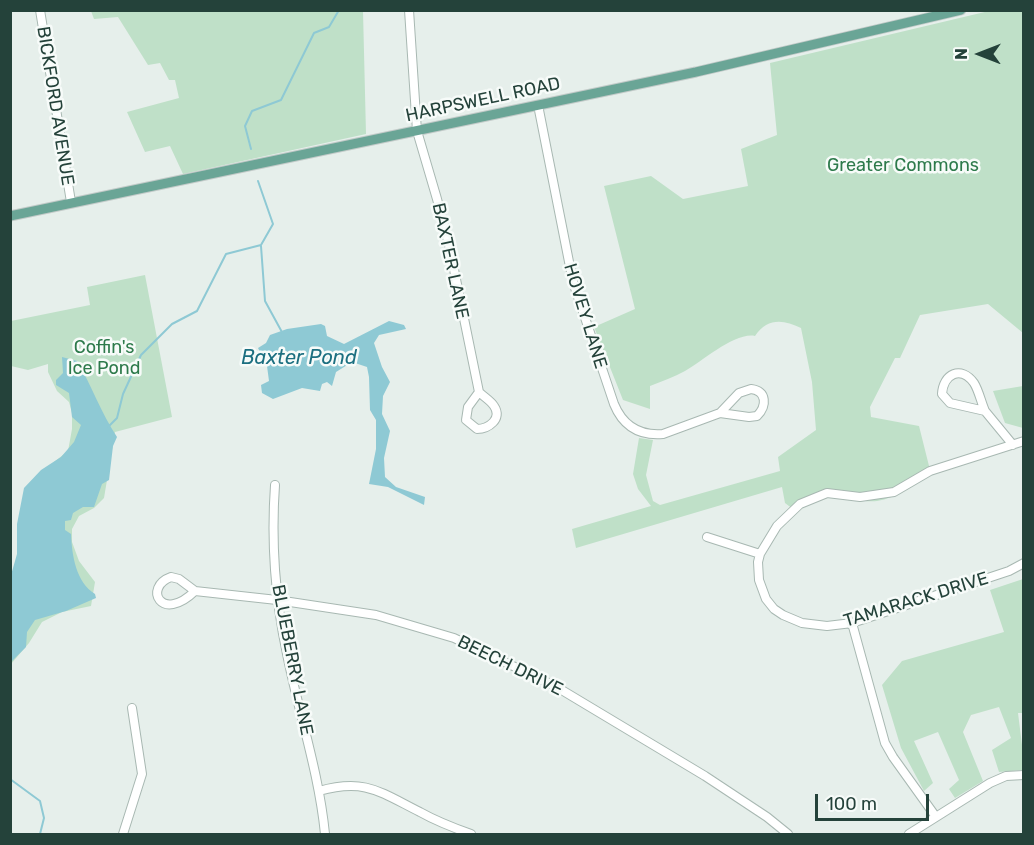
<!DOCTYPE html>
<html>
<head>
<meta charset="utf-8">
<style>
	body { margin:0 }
	#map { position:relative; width:1034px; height:845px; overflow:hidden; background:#e6efeb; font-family:Rubik,sans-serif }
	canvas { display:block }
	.frame { position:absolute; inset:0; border:12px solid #24423a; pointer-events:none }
	.north { position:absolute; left:950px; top:24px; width:60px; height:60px; -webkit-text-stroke:4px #f7fbf9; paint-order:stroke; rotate:270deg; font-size:16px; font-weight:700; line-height:24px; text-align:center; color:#24423a }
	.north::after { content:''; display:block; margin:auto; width:21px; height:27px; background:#24423a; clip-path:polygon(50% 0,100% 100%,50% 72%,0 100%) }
	.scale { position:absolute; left:815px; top:794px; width:114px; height:27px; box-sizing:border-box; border:3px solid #24423a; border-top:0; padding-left:8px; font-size:18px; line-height:21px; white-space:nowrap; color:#24423a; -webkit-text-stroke:4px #f7fbf9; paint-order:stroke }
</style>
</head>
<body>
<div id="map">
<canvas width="1034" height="845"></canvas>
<div class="frame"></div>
<div class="north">N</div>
<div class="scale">100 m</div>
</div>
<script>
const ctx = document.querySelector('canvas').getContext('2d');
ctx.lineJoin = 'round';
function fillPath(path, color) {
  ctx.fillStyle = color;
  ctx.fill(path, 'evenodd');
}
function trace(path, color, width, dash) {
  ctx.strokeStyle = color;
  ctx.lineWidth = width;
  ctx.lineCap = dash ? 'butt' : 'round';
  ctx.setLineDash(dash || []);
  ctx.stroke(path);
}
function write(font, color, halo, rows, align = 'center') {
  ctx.font = font + ' Rubik,sans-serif';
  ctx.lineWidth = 5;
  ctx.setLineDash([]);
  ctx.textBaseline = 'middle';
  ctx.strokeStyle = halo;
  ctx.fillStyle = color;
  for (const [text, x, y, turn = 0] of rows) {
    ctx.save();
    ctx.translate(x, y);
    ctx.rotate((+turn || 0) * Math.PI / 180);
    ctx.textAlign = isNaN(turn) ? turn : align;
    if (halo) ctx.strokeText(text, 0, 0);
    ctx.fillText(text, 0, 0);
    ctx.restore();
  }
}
fillPath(new Path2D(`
	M91,11H363L366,134L183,174L170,146L145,152L127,112L179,98L175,80H169L160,63L148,65L118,17L94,19Z
	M989,11H1023V333L988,304L920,315L900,358H895L870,407L871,417L919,426L931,474C914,484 896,498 877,501C861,503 846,495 831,496C818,497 807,505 797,512L785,503L782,487L576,548L572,529L651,506L638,489L633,474L639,438L653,440L646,475L653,501L660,505L780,471L778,457L816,430L812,382L801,328C783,319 767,318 755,336C735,332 703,361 685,371C674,377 662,381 650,386V409L623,400L594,327L635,309L604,186L651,176L683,199L748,186L741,149L777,135L770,63Z
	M145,275L172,417L115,432L104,498L94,508L79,516L72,529V542L79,561L95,582L91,606L62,612L42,622L29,643L11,664V582L54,462L68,451L72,429V413L69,402L57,391L48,372V364L28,370L11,366V321L90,305L87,287Z
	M1023,386H1024L1023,428L1005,423L993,391Z
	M1023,579L1024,713H1018L1023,753V770L999,772L992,750L1011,738L999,707L971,715L963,732L983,781L955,798L949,789L959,780L938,732L914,741L933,783L924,791L901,748L882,685L902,661L1004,632L990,590Z`), '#bfe0c8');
fillPath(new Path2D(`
	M389,321L404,325L406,329L379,335L374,343L382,367L390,382L383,396L382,414L390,431L384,458L385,477L396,487L425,497L424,505L388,487L369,484L376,449V420L370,410L369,377L367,367L352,362L336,372L332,386L327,382L322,384L320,391L302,388L273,399L262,393L261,385L269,381L267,366L258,348L266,343L270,335L287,329L321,324L325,326L327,336L344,344Z
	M62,357L77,361C92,386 101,413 117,437L113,446L109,480L102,484L94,507H83L73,513L71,520L65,521V530L71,534C72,556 76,582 95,594L96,598L66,611L35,620L27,632L26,647L11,662V575L17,554V524L24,488L41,470L61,457L74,442L81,425L72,417L69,393L56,385V380L63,373Z`), '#8ec9d4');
trace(new Path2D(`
	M251,149L245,126L252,111L281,100L314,33L329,27L339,10
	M261,246L265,301L283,334
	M108,427L117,418L123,394L141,355L172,324L197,311L226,254L261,245L273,224L258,181
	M10,779L40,801L44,818L40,834`), '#8ec9d4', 2);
const minor = new Path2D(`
	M40,10L71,202
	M409,10L417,131L437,199L449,245L479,392
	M538,105L573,282L614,404C623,426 639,436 663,434L720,413
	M751,389C767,391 767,406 757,416L749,417L720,413L739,393Z
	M479,392C484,397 491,401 494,406C503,419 488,429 477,429L466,420L468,407Z
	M985,411C981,402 979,391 974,383C961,365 943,374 942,394L950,403L985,411L1013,445
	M1024,441L930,471L894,492L860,497L827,493L800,504L777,526L760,554L758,562L759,580L766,599L774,609L783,615L802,623L827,626L852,623L1009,571L1024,563
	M275,485C271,542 275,598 287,654C299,714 319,773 325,834
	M707,537L760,554
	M171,577L179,579L195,591C161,624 143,587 171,577Z
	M195,591L277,600L376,615L454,638L555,686L705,776L767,817L788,834
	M852,623L885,743L893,757L936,817
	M319,791C365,778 380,792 420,812C436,821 454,828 471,834
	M123,834L142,774L132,708
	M909,834L990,783L1006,776L1024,775`);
const major = new Path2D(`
	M10,216L696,72L961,10`);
trace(minor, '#a8b8b2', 10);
trace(major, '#c2cac8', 11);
trace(minor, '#fff', 8);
trace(major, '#6aa596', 9);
write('18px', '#24423a', '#f7fbf9', [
	["HARPSWELL ROAD",483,100,-12],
	["BICKFORD AVENUE",55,106,81],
	["BAXTER LANE",450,261,78],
	["HOVEY LANE",585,316,73],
	["TAMARACK DRIVE",916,600,-17],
	["BLUEBERRY LANE",292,660,79],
	["BEECH DRIVE",510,666,26]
]);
write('18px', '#2d7a4b', '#f7fbf9', [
	["Greater Commons",903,166],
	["Coffin's",104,348],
	["Ice Pond",104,369]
]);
write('italic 20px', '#1c6f80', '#f7fbf9', [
	["Baxter Pond",299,358]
]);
</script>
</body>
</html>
